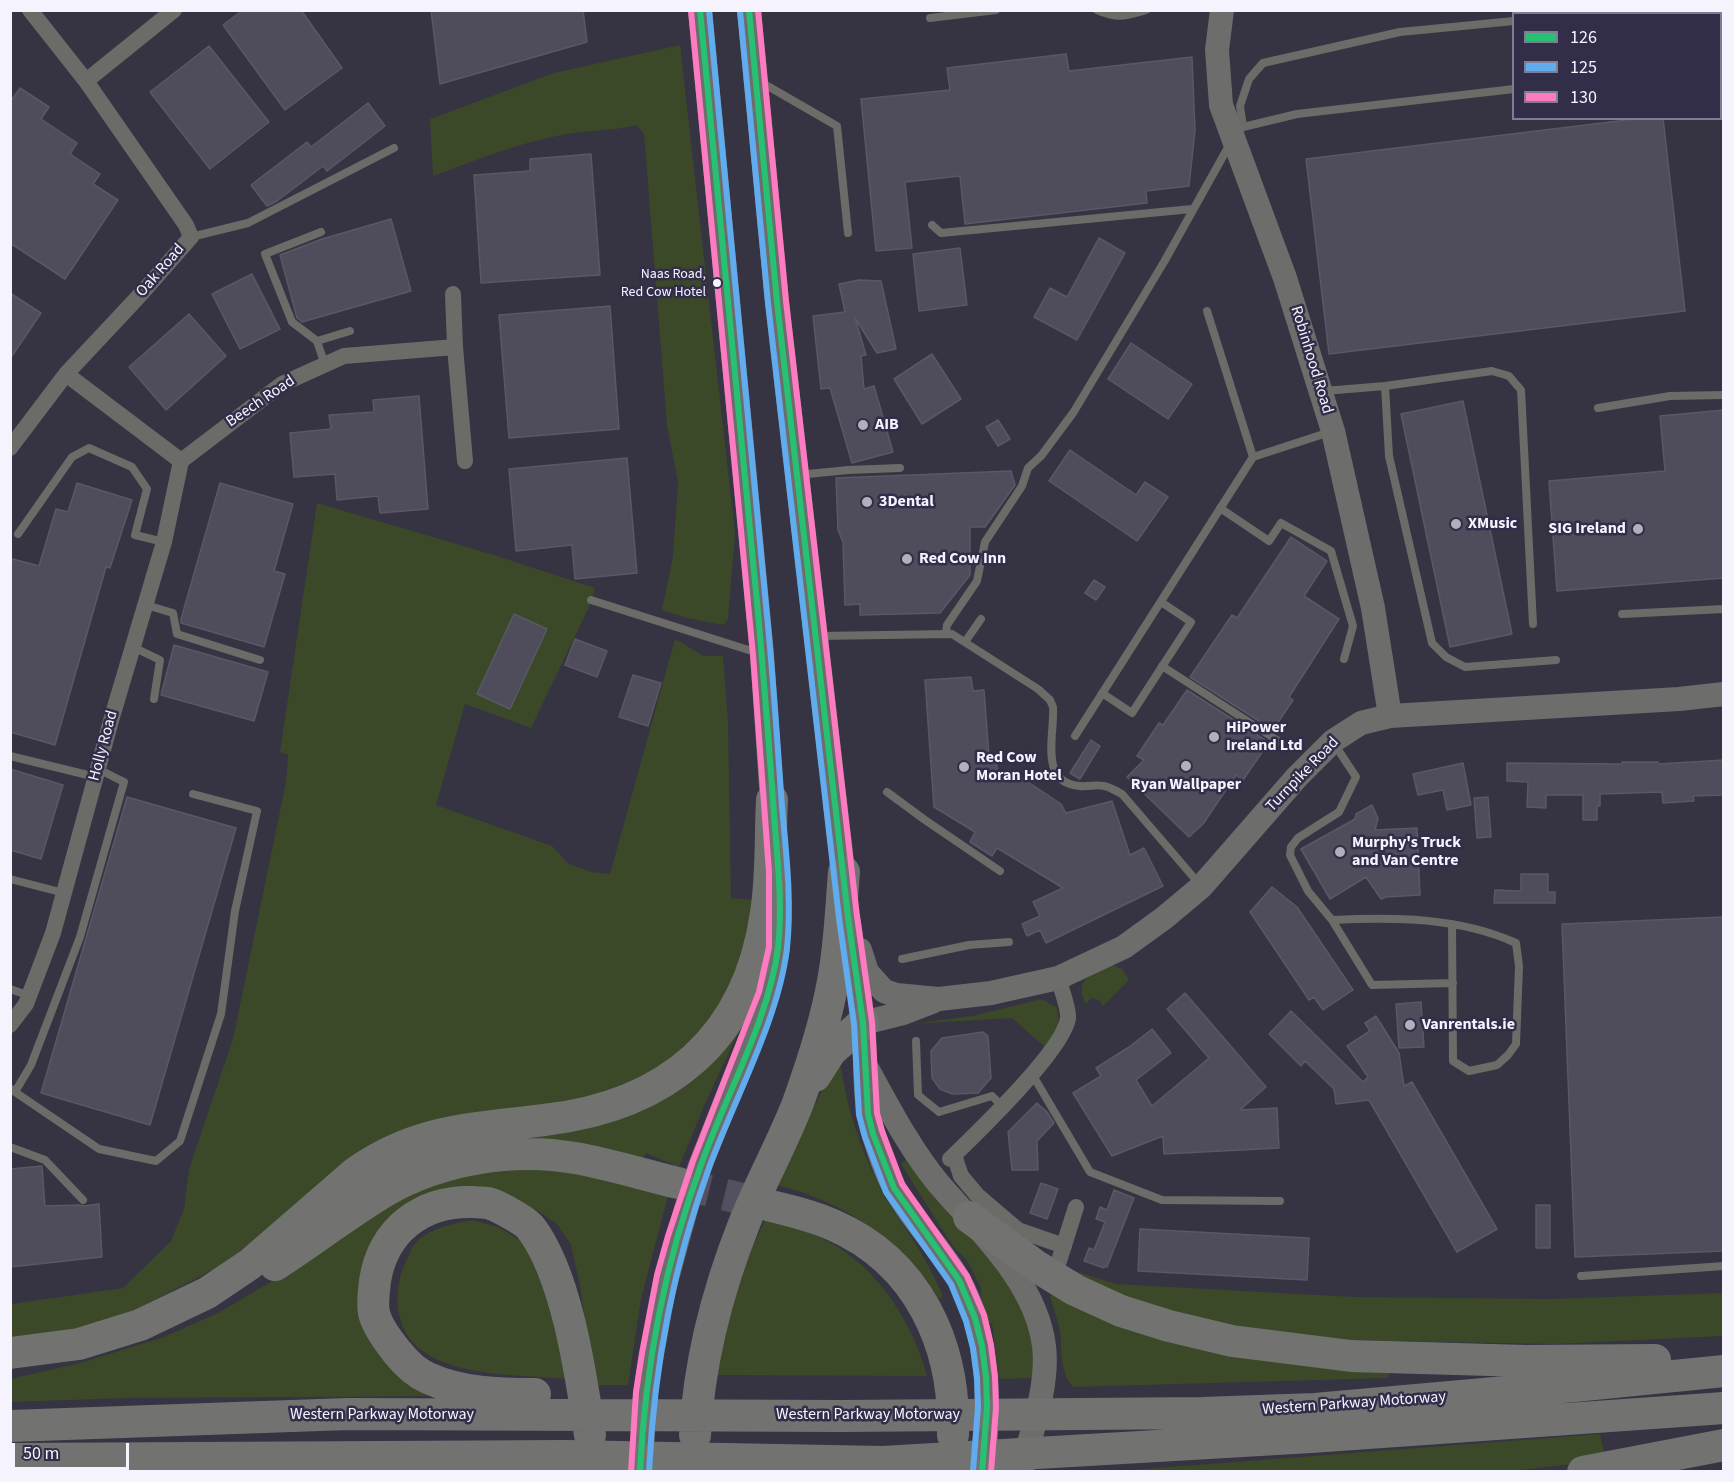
<!DOCTYPE html>
<html>
<head>
<meta charset="utf-8">
<style>
	body { margin:0 }
	#map { position:relative; width:1734px; height:1482px; overflow:hidden; background:#363343; font-family:"Source Sans 3",sans-serif }
	canvas { display:block }
	.frame { position:absolute; inset:0; border:12px solid #f5f3fe; pointer-events:none }
	.legend { position:absolute; left:1512px; top:12px; width:210px; height:108px; box-sizing:border-box; background:#322d49; border:2px solid #807c91; margin:0; padding:8px 10px; list-style:none; font-size:18px; color:#f5f3fe }
	.legend li { display:flex; align-items:center; gap:12px; height:30px }
	.legend b { width:30px; border:2px solid #807c91 }
	.scale { position:absolute; left:12px; top:1443px; width:117px; height:27px; box-sizing:border-box; border:3px solid #f5f3fe; border-top:0; padding-left:8px; font-size:18px; line-height:21px; white-space:nowrap; color:#f5f3fe; -webkit-text-stroke:4px #322d49; paint-order:stroke }
</style>
</head>
<body>
<div id="map">
<canvas width="1734" height="1482"></canvas>
<div class="frame"></div>
<ul class="legend">
<li><b style="height:8px;background:#26c172"></b>126</li>
<li><b style="height:8px;background:#60acee"></b>125</li>
<li><b style="height:8px;background:#fe7ac1"></b>130</li>
</ul>
<div class="scale">50 m</div>
</div>
<script>
const ctx = document.querySelector('canvas').getContext('2d');
ctx.lineJoin = 'round';
function fillPath(path, color) {
  ctx.fillStyle = color;
  ctx.fill(path, 'evenodd');
}
function trace(path, color, width, dash) {
  ctx.strokeStyle = color;
  ctx.lineWidth = width;
  ctx.lineCap = dash ? 'butt' : 'round';
  ctx.setLineDash(dash || []);
  ctx.stroke(path);
}
function write(font, color, halo, rows, align = 'center') {
  ctx.font = font + ' "Source Sans 3",sans-serif';
  ctx.lineWidth = 5;
  ctx.setLineDash([]);
  ctx.textBaseline = 'middle';
  ctx.strokeStyle = halo;
  ctx.fillStyle = color;
  for (const [text, x, y, turn = 0] of rows) {
    ctx.save();
    ctx.translate(x, y);
    ctx.rotate((+turn || 0) * Math.PI / 180);
    ctx.textAlign = isNaN(turn) ? turn : align;
    if (halo) ctx.strokeText(text, 0, 0);
    ctx.fillText(text, 0, 0);
    ctx.restore();
  }
}
fillPath(new Path2D(`
	M680,45L735,533L728,619L723,625L687,618L662,610L673,556L678,482L667,425L644,133L636,125C613,131 590,130 567,134C520,142 477,160 433,176L430,119L554,73Z
	M317,503L494,555L595,588L589,607L531,728L465,704L436,805L552,846L569,864L591,872L610,874L675,639L704,656H723L728,722L731,898L753,900L744,946L727,992L694,1042L650,1076L604,1094L547,1107L466,1117L264,1234L218,1267L143,1306L86,1332L11,1344V1304L123,1288L171,1241L184,1209L189,1169L233,1039L286,782L288,755L280,752Z
	M1113,965L1122,969L1129,980L1103,1006L1099,1000L1091,998L1086,1004C1072,978 1094,974 1113,965Z
	M1042,999L1056,1007C1062,1024 1056,1034 1046,1048L1012,1018L911,1024L972,1016Z
	M742,1025L704,1106L679,1167L646,1153L643,1158L563,1140L522,1138L438,1150L391,1170L346,1199L389,1160L554,1128Z
	M841,1067C848,1114 863,1156 885,1197C894,1213 906,1228 915,1243C926,1260 935,1278 943,1296L936,1301C920,1282 905,1261 888,1243C857,1213 819,1196 777,1185L827,1080L835,1069Z
	M907,1159L932,1195L1009,1279L1031,1327L1035,1378L999,1379L992,1323H988L981,1302V1288L967,1260L954,1248L901,1164Z
	M525,1163L669,1192L641,1299L628,1385H594L580,1286L571,1245L558,1225L541,1213L499,1191L457,1186L410,1207L362,1287L442,1396L128,1398L11,1402L10,1379L80,1363L164,1337L220,1312L304,1262L421,1184Z
	M472,1220L498,1227L520,1240L541,1266L567,1379C523,1375 461,1377 424,1352C392,1331 392,1287 408,1257C410,1252 413,1245 417,1241C433,1227 452,1224 472,1220Z
	M765,1220C783,1224 800,1228 817,1236C873,1260 912,1319 927,1376L718,1375C723,1321 741,1269 765,1220Z
	M1059,1266L1116,1284L1354,1297L1551,1299L1723,1293V1336L1555,1344L1340,1340L1255,1329L1191,1317L1139,1303Z
	M1058,1293L1391,1370L1387,1378L1073,1387C1057,1369 1064,1344 1058,1323C1056,1314 1052,1305 1050,1296Z
	M1600,1434L1606,1460L1504,1472H1104Z`), '#3b4928');
const building = new Path2D(`
	M243,10H301L342,68L285,110L223,25Z
	M431,10H583L587,42L440,84Z
	M209,46L269,122L210,169L150,92Z
	M1066,54L1069,71L1192,57L1195,130L1189,186L1146,191L1147,203L965,224L960,176L905,182L912,248L876,251L861,99L950,90L947,68Z
	M20,88L49,107L41,119L77,143L70,154L100,174L93,184L118,200L65,279L10,243V102Z
	M368,103L385,126L327,171L323,166L277,201L267,206L251,185L307,142L311,147Z
	M1643,118H1663L1685,311L1329,354L1306,159Z
	M591,154L600,275L481,283L474,175L530,171V159Z
	M391,219L411,291L302,322L297,318L280,255L322,239Z
	M1099,238L1125,253L1077,340L1034,317L1050,288L1067,297Z
	M960,248L967,305L919,311L913,254Z
	M252,274L280,329L240,349L212,294Z
	M859,280L881,281L896,349L877,353L855,318L866,355L861,356L864,389L874,386L893,452L852,463L830,388L821,389L813,316L845,312L839,284Z
	M10,293L41,313L10,359Z
	M610,306L619,429L509,438L499,315Z
	M189,314L226,356L166,410L129,367Z
	M1131,343L1192,384L1168,419L1108,379Z
	M932,354L961,399L922,424L894,379Z
	M419,396L428,509L380,513L378,496L337,500L335,474L294,477L290,433L331,429L329,415L374,412L373,400Z
	M1463,401L1512,634L1450,647L1401,414Z
	M1724,410V578L1557,591L1549,481L1665,471L1660,416Z
	M998,420L1010,439L998,446L986,427Z
	M1070,450L1136,495L1145,482L1168,497L1137,541L1049,481Z
	M627,458L637,573L575,579L572,545L516,551L509,469Z
	M1011,471L1015,485L985,527H970V575L940,613L860,615V604L845,605L843,542L838,530L836,478Z
	M77,483L132,500L110,568L106,567L55,745L10,732V566L13,559L39,566L56,509L68,512Z
	M220,483L293,504L274,571L285,574L264,647L181,623V619Z
	M1291,537L1327,561L1304,596L1339,619L1289,697L1293,700L1273,730L1190,677L1232,615L1237,618Z
	M1094,580L1105,587L1096,600L1085,593Z
	M514,614L547,629L510,709L477,694Z
	M575,639L607,651L597,677L565,665Z
	M174,645L268,672L254,721L161,695Z
	M633,675L661,683L648,726L619,717Z
	M971,677L973,691L984,690L989,756L996,755L998,780L1022,778L1061,804L1066,813L1112,801L1130,855L1144,848L1163,886L1046,943L1040,930L1027,936L1022,924L1040,916L1033,902L1063,888L997,848L992,856L970,842L975,832L934,807L925,680Z
	M1187,690L1265,740L1262,746L1265,748L1243,780L1236,775L1203,824L1189,837L1127,777L1144,760L1137,756L1159,723L1163,725Z
	M1091,740L1100,746L1080,779L1070,773Z
	M1724,760V795L1693,796L1694,801L1663,803L1662,792L1600,794V806H1597V820H1583V795H1546V808L1527,807L1528,782L1507,781V763L1622,764V762H1658L1659,764Z
	M1463,763L1471,805L1447,810L1443,790L1418,795L1413,774Z
	M10,769L63,785L41,859L10,850Z
	M127,797L236,828L150,1125L41,1093Z
	M1488,797L1491,837L1477,838L1474,798Z
	M1372,805L1378,818L1375,830L1417,828L1420,895L1386,897L1381,899L1366,877L1330,899L1301,849L1355,819L1356,814Z
	M1521,874H1548V892H1555V903H1494L1495,890L1521,891Z
	M1272,887L1297,907L1353,990L1323,1010L1314,997L1309,1000L1250,912Z
	M1724,917V1251L1575,1257L1562,924Z
	M1185,993L1266,1087L1240,1110L1277,1108L1279,1148L1164,1154L1163,1136L1112,1156L1073,1093L1101,1076L1096,1068L1129,1047L1152,1029L1171,1053L1136,1080L1152,1106L1209,1058L1167,1009Z
	M1421,1002L1424,1047L1399,1048L1396,1004Z
	M1291,1011L1363,1082L1368,1077L1347,1046L1370,1031L1365,1023L1376,1016L1399,1053L1404,1086L1412,1082L1497,1229L1457,1252L1369,1100L1336,1104L1334,1089L1305,1061L1301,1066L1269,1034Z
	M983,1032L988,1036L991,1078L978,1093L952,1094L940,1089L932,1078L931,1051L942,1038Z
	M1037,1103L1047,1112L1054,1123L1037,1141L1038,1170H1012L1008,1132Z
	M42,1166L45,1206L79,1205L84,1206L99,1204L102,1257L10,1267V1169Z
	M1041,1183L1058,1189L1047,1219L1030,1213Z
	M1114,1190L1134,1198L1107,1267L1105,1266L1104,1268L1084,1261L1089,1248L1094,1250L1105,1222L1096,1219L1100,1207L1107,1210Z
	M1536,1205H1550V1248H1536Z
	M1140,1229L1309,1238L1307,1280L1138,1271Z`);
fillPath(building, '#4f4d5c');
trace(building, '#5a5865', 1.5);
trace(new Path2D(`
	M678,1183L771,1206`), '#53505f', 32, [32, 16]);
trace(new Path2D(`
	M1097,10C1118,19 1125,16 1146,10
	M930,18L996,10
	M759,81L837,126L848,233
	M1243,127L1240,106L1249,79L1263,63L1400,32L1514,21
	M1239,128L1297,114L1514,89
	M932,225L941,233L1192,209
	M191,237L248,223L394,148
	M1207,311L1253,457
	M317,341L292,322L265,254L321,232
	M325,365L317,341L350,331
	M1385,386L1389,456L1432,643L1446,657L1465,667L1556,660
	M1324,391L1385,386L1492,371L1509,376L1521,390L1533,624
	M1598,408L1670,396L1724,395
	M798,475L848,470L900,468
	M1220,508L1269,541L1281,523L1331,551L1353,626L1344,659
	M18,534L72,457L89,448L132,467L147,489L135,535L164,542
	M591,600L758,653
	M146,605L173,613L177,634L260,660
	M1622,614L1724,609
	M946,632L947,625L977,581L985,542L1022,486L1028,468L1041,456L1073,413L1164,262L1231,142
	M818,636L952,634L1038,689L1050,700L1053,707C1055,734 1038,783 1080,786C1088,787 1097,784 1104,786C1110,787 1116,791 1122,794L1201,886
	M965,642L981,619
	M133,647L160,660L154,699
	M1162,666L1283,744
	M1102,693L1132,713L1191,622L1161,602
	M1075,736L1253,457L1330,432
	M1333,742L1356,777L1339,812L1298,838L1291,847L1290,855L1308,891L1332,920C1393,917 1459,917 1516,943L1519,966L1516,1044L1508,1055L1497,1065L1469,1071L1453,1061L1452,924
	M10,756L96,777
	M887,792L925,820L1000,871
	M10,879L64,893
	M1332,920L1372,985L1453,983
	M902,959L969,945L1009,942
	M10,989L30,996
	M916,1041L918,1095L939,1112L992,1096L1002,1106
	M1032,1074L1090,1172L1162,1200L1280,1201
	M10,1088L15,1092L31,1065L80,937L124,782L98,769
	M15,1092L99,1149L156,1161L180,1141L221,1014L235,911L257,811L193,794
	M10,1147L45,1160L83,1200
	M1581,1276L1724,1266`), '#6b6b67', 8);
trace(new Path2D(`
	M86,81L174,10
	M453,294L455,347L465,461
	M66,374L181,461
	M10,448L66,374L140,295L191,237L186,225L86,81L30,10
	M181,461L282,384L344,356L455,347
	M10,1025L26,1004L53,933L112,717L164,542L181,461
	M954,1155L961,1176L977,1195L1018,1230L1064,1246
	M950,1159C975,1135 1064,1050 1068,1018C1069,1009 1061,988 1058,978
	M1059,1261L1076,1207`), '#6b6b67', 16);
trace(new Path2D(`
	M700,10L762,654L773,816
	M749,10L777,302L845,888
	M1222,10L1217,50L1221,105L1285,278L1333,431L1373,608L1390,716
	M849,923C854,956 859,989 863,1022C867,1060 862,1099 874,1136C881,1159 889,1182 903,1202C920,1229 943,1252 959,1280C990,1336 991,1409 982,1472
	M860,950L867,972L884,991L896,995L939,999L991,993L1058,978L1124,947L1164,918L1201,887L1297,777L1333,741L1361,723L1390,716L1679,699L1724,694
	M863,1023L903,1013L934,1001
	M868,1070C889,1108 910,1149 938,1183C978,1230 1036,1281 1044,1346C1049,1386 1031,1433 1021,1472
	M640,1472L647,1381L664,1289L686,1209L700,1166L768,994L778,948L779,895`), '#6d6e6b', 24);
trace(new Path2D(`
	M815,1076L831,1051L863,1023
	M771,1206C792,1211 813,1216 833,1225C918,1262 956,1345 953,1435
	M969,1217L1036,1266L1075,1290L1121,1311L1169,1326L1232,1341L1351,1356L1526,1361L1655,1360
	M275,1265C312,1241 347,1214 385,1191C440,1159 513,1147 575,1158C610,1164 644,1175 678,1183
	M10,1353L79,1344L140,1325L207,1293L250,1264L355,1173C417,1129 472,1129 544,1120C667,1106 748,1039 766,913C772,876 770,837 772,800
	M535,1394C500,1394 460,1393 428,1378C416,1373 405,1362 397,1352C389,1342 377,1326 374,1313C372,1304 374,1291 375,1281C383,1230 422,1200 474,1202C479,1203 486,1202 491,1204C500,1207 525,1221 530,1227C567,1274 581,1376 590,1435
	M10,1426L348,1414L842,1416L1202,1413L1315,1409L1574,1386L1724,1371
	M695,1435C699,1362 717,1292 744,1224C760,1183 782,1144 798,1103C812,1064 826,1022 833,981C840,945 841,908 844,872
	M10,1459L566,1456L883,1462L1311,1437L1724,1408
	M1583,1472L1724,1445`), '#727371', 32);
trace(new Path2D(`
	M749,10L777,302L848,917L863,1023L868,1114L873,1134L894,1188L959,1280L975,1318L982,1346L986,1377L987,1407L982,1472
	M640,1472C645,1366 664,1265 701,1165C725,1097 769,1019 778,948C783,904 777,857 774,814C769,746 764,679 758,613C739,412 719,211 700,10`), '#26c172', 6);
trace(new Path2D(`
	M740,11L768,303L839,918L854,1024L859,1115L865,1137L886,1192L951,1284L966,1321L973,1348L977,1378L978,1407L973,1471
	M649,1472C654,1366 673,1265 710,1165C735,1098 779,1018 787,948C792,901 786,852 782,806C777,739 773,672 766,605C747,407 728,209 709,10`), '#60acee', 6);
trace(new Path2D(`
	M758,10L786,301L857,916L872,1022L877,1113L882,1131L902,1184L967,1276L984,1315L991,1345L995,1377L996,1408L991,1472
	M631,1472L636,1392L642,1353L657,1275L668,1236L693,1161L759,992L769,947V872L753,655L691,11`), '#fe7ac1', 6);
for (const [x, y, r, color] of [
	[717,283,5,"#f5f3fe"],
	[863,425,6,"#b2b0bd"],
	[867,502,6,"#b2b0bd"],
	[1456,524,6,"#b2b0bd"],
	[1638,529,6,"#b2b0bd"],
	[907,559,6,"#b2b0bd"],
	[1214,737,6,"#b2b0bd"],
	[1186,766,6,"#b2b0bd"],
	[964,767,6,"#b2b0bd"],
	[1340,852,6,"#b2b0bd"],
	[1410,1025,6,"#b2b0bd"]
]) {
  const dot = new Path2D();
  dot.arc(x, y, r, 0, 2 * Math.PI);
  ctx.fillStyle = color;
  ctx.fill(dot);
  trace(dot, '#322d49', 2);
}
write('14px', '#f5f3fe', '#322d49', [
	["Naas Road,",706,275],
	["Red Cow Hotel",706,293]
], 'right');
write('16px', '#f5f3fe', '#322d49', [
	["Oak Road",161,271,-49],
	["Robinhood Road",1311,360,73],
	["Beech Road",261,402,-34],
	["Holly Road",104,746,-75],
	["Turnpike Road",1303,775,-46],
	["Western Parkway Motorway",1354,1404,-4],
	["Western Parkway Motorway",382,1415],
	["Western Parkway Motorway",868,1415]
]);
write('bold 16px', '#f5f3fe', '#322d49', [
	["AIB",875,425],
	["3Dental",879,502],
	["XMusic",1468,524],
	["SIG Ireland",1626,529,"right"],
	["Red Cow Inn",919,559],
	["HiPower",1226,728],
	["Ireland Ltd",1226,746],
	["Red Cow",976,758],
	["Moran Hotel",976,776],
	["Ryan Wallpaper",1186,785,"center"],
	["Murphy's Truck",1352,843],
	["and Van Centre",1352,861],
	["Vanrentals.ie",1422,1025]
], 'left');
</script>
</body>
</html>
